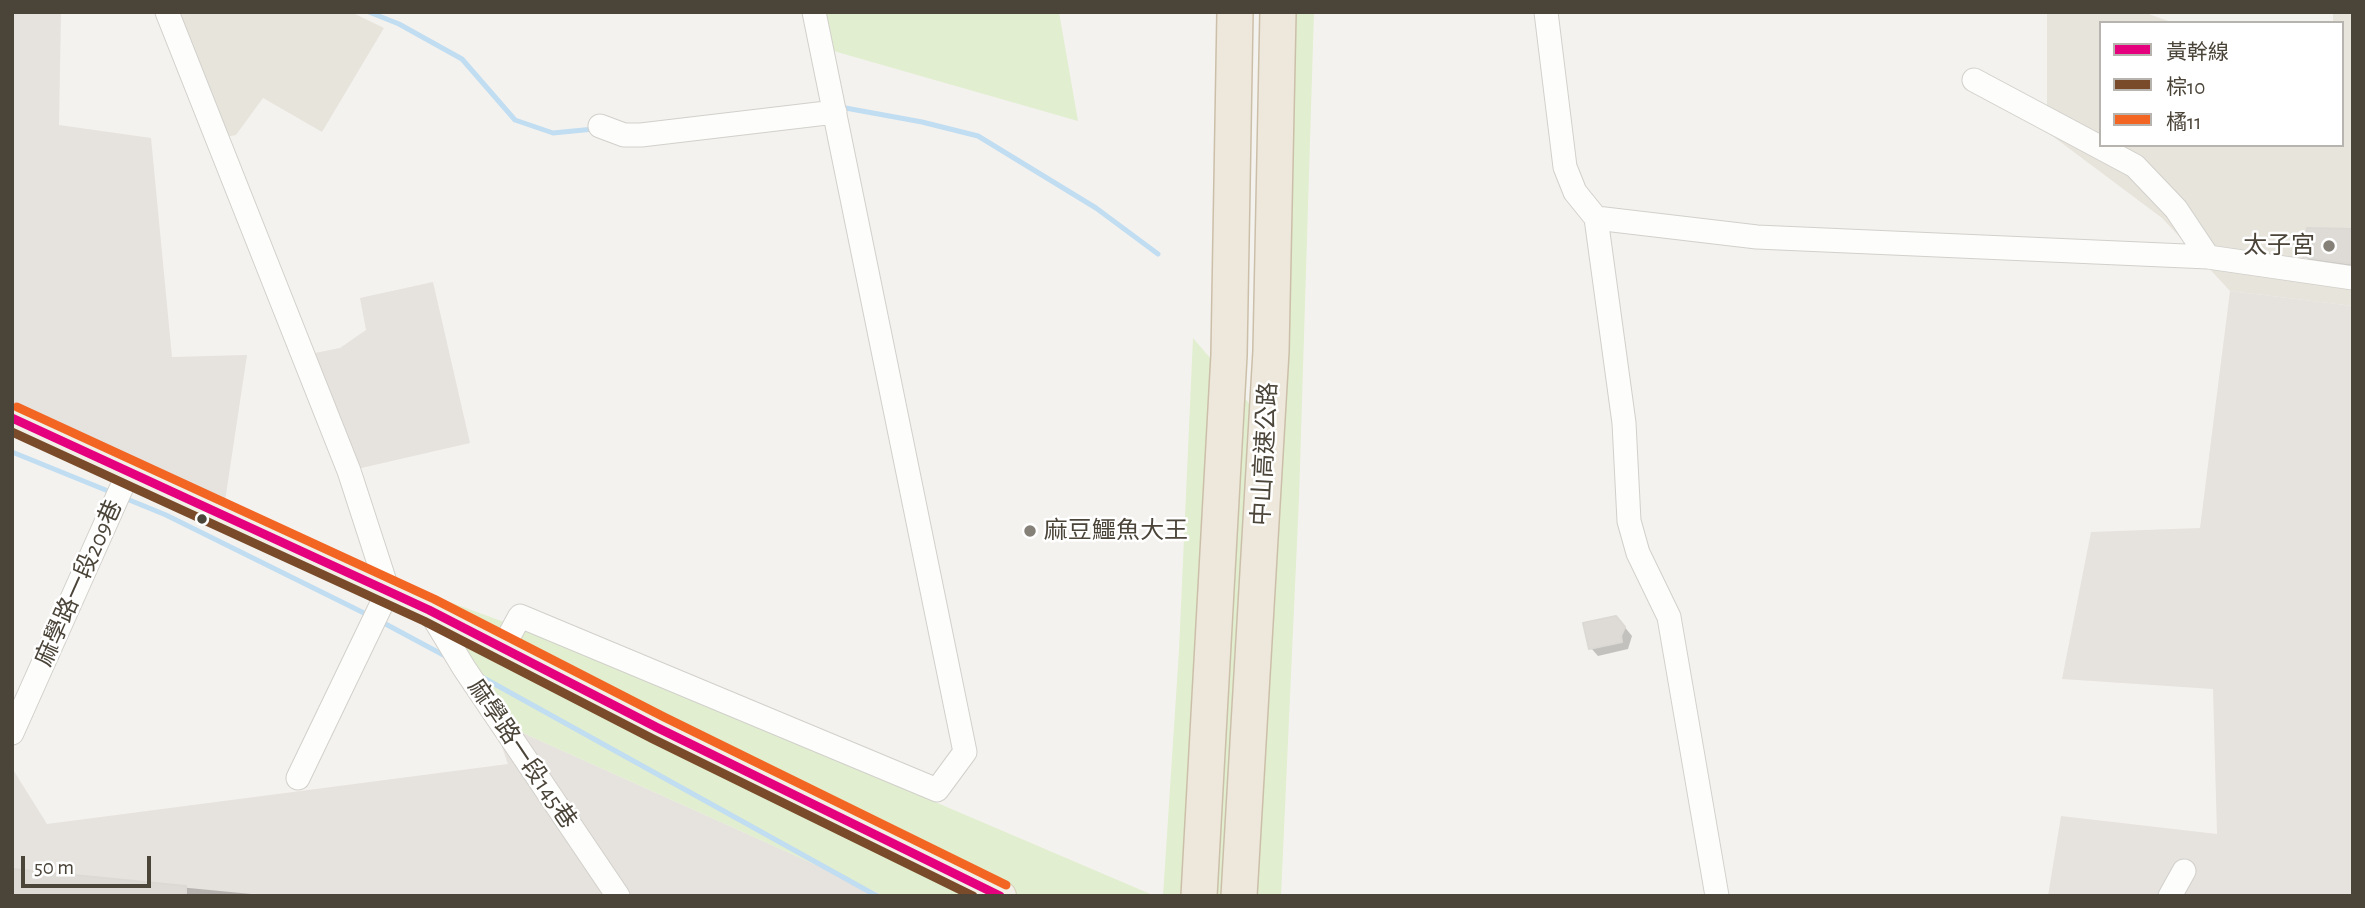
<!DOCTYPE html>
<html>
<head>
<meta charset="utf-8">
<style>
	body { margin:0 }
	#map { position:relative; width:2365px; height:908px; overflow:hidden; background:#f4f2ee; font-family:"Alegreya Sans","Noto Sans TC",sans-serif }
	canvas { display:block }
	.frame { position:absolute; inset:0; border:14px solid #4b4439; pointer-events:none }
	.legend { position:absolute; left:2099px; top:21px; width:245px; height:126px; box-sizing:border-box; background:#fff; border:2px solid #b7b4b0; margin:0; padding:9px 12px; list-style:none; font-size:21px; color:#4b4439 }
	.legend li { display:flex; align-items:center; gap:14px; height:35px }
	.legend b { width:35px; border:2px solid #b7b4b0 }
	.scale { position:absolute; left:21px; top:856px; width:130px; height:32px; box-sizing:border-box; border:4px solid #4b4439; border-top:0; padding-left:9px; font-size:21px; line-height:24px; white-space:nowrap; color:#4b4439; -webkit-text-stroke:5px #fff; paint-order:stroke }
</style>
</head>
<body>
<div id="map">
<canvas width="2365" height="908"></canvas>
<div class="frame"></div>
<ul class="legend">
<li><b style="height:9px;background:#e5007d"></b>黃幹線</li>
<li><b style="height:9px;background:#7a4b2a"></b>棕10</li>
<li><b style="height:9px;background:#f26522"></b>橘11</li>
</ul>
<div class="scale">50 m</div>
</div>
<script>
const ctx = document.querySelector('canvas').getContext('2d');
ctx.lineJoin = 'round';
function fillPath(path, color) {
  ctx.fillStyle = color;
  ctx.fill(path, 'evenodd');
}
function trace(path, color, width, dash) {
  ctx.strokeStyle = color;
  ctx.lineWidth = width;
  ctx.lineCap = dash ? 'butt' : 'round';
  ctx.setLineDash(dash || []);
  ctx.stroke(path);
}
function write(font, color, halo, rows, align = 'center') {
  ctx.font = font + ' "Alegreya Sans","Noto Sans TC",sans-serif';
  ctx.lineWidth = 5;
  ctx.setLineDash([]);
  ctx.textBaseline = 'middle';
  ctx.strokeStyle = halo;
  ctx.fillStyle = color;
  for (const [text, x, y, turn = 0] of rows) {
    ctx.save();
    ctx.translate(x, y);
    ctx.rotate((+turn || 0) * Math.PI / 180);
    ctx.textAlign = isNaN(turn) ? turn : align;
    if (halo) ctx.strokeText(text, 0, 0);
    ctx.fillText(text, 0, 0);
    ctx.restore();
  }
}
fillPath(new Path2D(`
	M166,12H351L384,28L322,132L263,98L236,135L221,138Z
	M2047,12H2143L2174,23H2101V145H2342V23H2333V12H2353V229L2308,228L2303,262L2353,269V306L2230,291L2162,218L2047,132Z`), '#e7e4dc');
fillPath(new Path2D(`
	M12,12H61L59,125L151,138L172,357L247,355L225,501L12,414Z
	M433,282L470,443L357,469L315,353L340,348L366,330L360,298Z
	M2230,291L2353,306V896H2048L2061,816L2217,834L2213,689L2062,679L2091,532L2200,528Z
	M492,719L885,896H12V768L47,824L508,764Z`), '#e6e2de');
fillPath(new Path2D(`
	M821,12H1059L1078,121L830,50Z
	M1286,12H1314L1299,498L1281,896H1163L1179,650L1193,338L1272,430Z
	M395,582L575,648L1155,896H885L492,719Z`), '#e1eecf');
fillPath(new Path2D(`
	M2353,231V277L2320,271L2305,256Z
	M1623,625L1632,636L1628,649L1598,656L1591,648Z
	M12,871L272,896H12Z`), '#0003');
trace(new Path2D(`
	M369,12L399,24L462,59L515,120L553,133L594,129
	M840,107L922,122L978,136L1096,208L1158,254
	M12,452L113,493
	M122,497L166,515L368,615
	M380,621L449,658
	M482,677L877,896`), '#c0ddf1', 5);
const building = new Path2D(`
	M2307,228L2353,229V264L2303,257Z
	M1616,616L1625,627L1621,636L1622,642L1589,649L1583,623Z
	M12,869L186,886V896H12Z`);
fillPath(building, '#dedbd6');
trace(building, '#dcd9d4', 2);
const minor = new Path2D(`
	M167,12L349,471L388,591L298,778
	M1546,12L1565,167L1575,192L1596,218
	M1974,80L2135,166L2176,209L2208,257
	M600,126L624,135H641L835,112
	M429,610L464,668L618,896
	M503,647L520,616L937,790L965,752L814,12
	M12,733L129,471
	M1717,896L1669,617L1638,553L1629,521L1624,423L1596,218L1757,237L2208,257L2353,278
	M2170,896L2184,871`);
const major = new Path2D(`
	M12,418L429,610L658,728L1001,896`);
const highway = new Path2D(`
	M1199,896L1229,355L1235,12
	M1239,896L1271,351L1278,12`);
trace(minor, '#d2d0cb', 25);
trace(major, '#d6cebb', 32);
trace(highway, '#ccbfa9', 38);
trace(minor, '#fdfdfc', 23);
trace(major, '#f2efe6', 30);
trace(highway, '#ede8db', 35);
trace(new Path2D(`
	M12,418L429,610L658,728L1000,896`), '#e5007d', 9);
trace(new Path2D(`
	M12,432L424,621L653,739L973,896`), '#7a4b2a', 9);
trace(new Path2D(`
	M17,407L434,599L664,717L1006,885`), '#f26522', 9);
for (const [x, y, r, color] of [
	[2329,246,7,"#868178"],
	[202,519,6,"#4b4439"],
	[1030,531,7,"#868178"]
]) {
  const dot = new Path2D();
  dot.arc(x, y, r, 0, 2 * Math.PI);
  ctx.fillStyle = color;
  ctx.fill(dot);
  trace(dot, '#fff', 2.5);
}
write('24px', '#4b4439', '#fff', [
	["太子宮",2315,246],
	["麻豆鱷魚大王",1044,531,"left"]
], 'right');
write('24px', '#4b4439', '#fff', [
	["中山高速公路",1265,454,-87],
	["麻學路一段209巷",79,583,-66],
	["麻學路一段145巷",522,754,56]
]);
</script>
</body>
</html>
